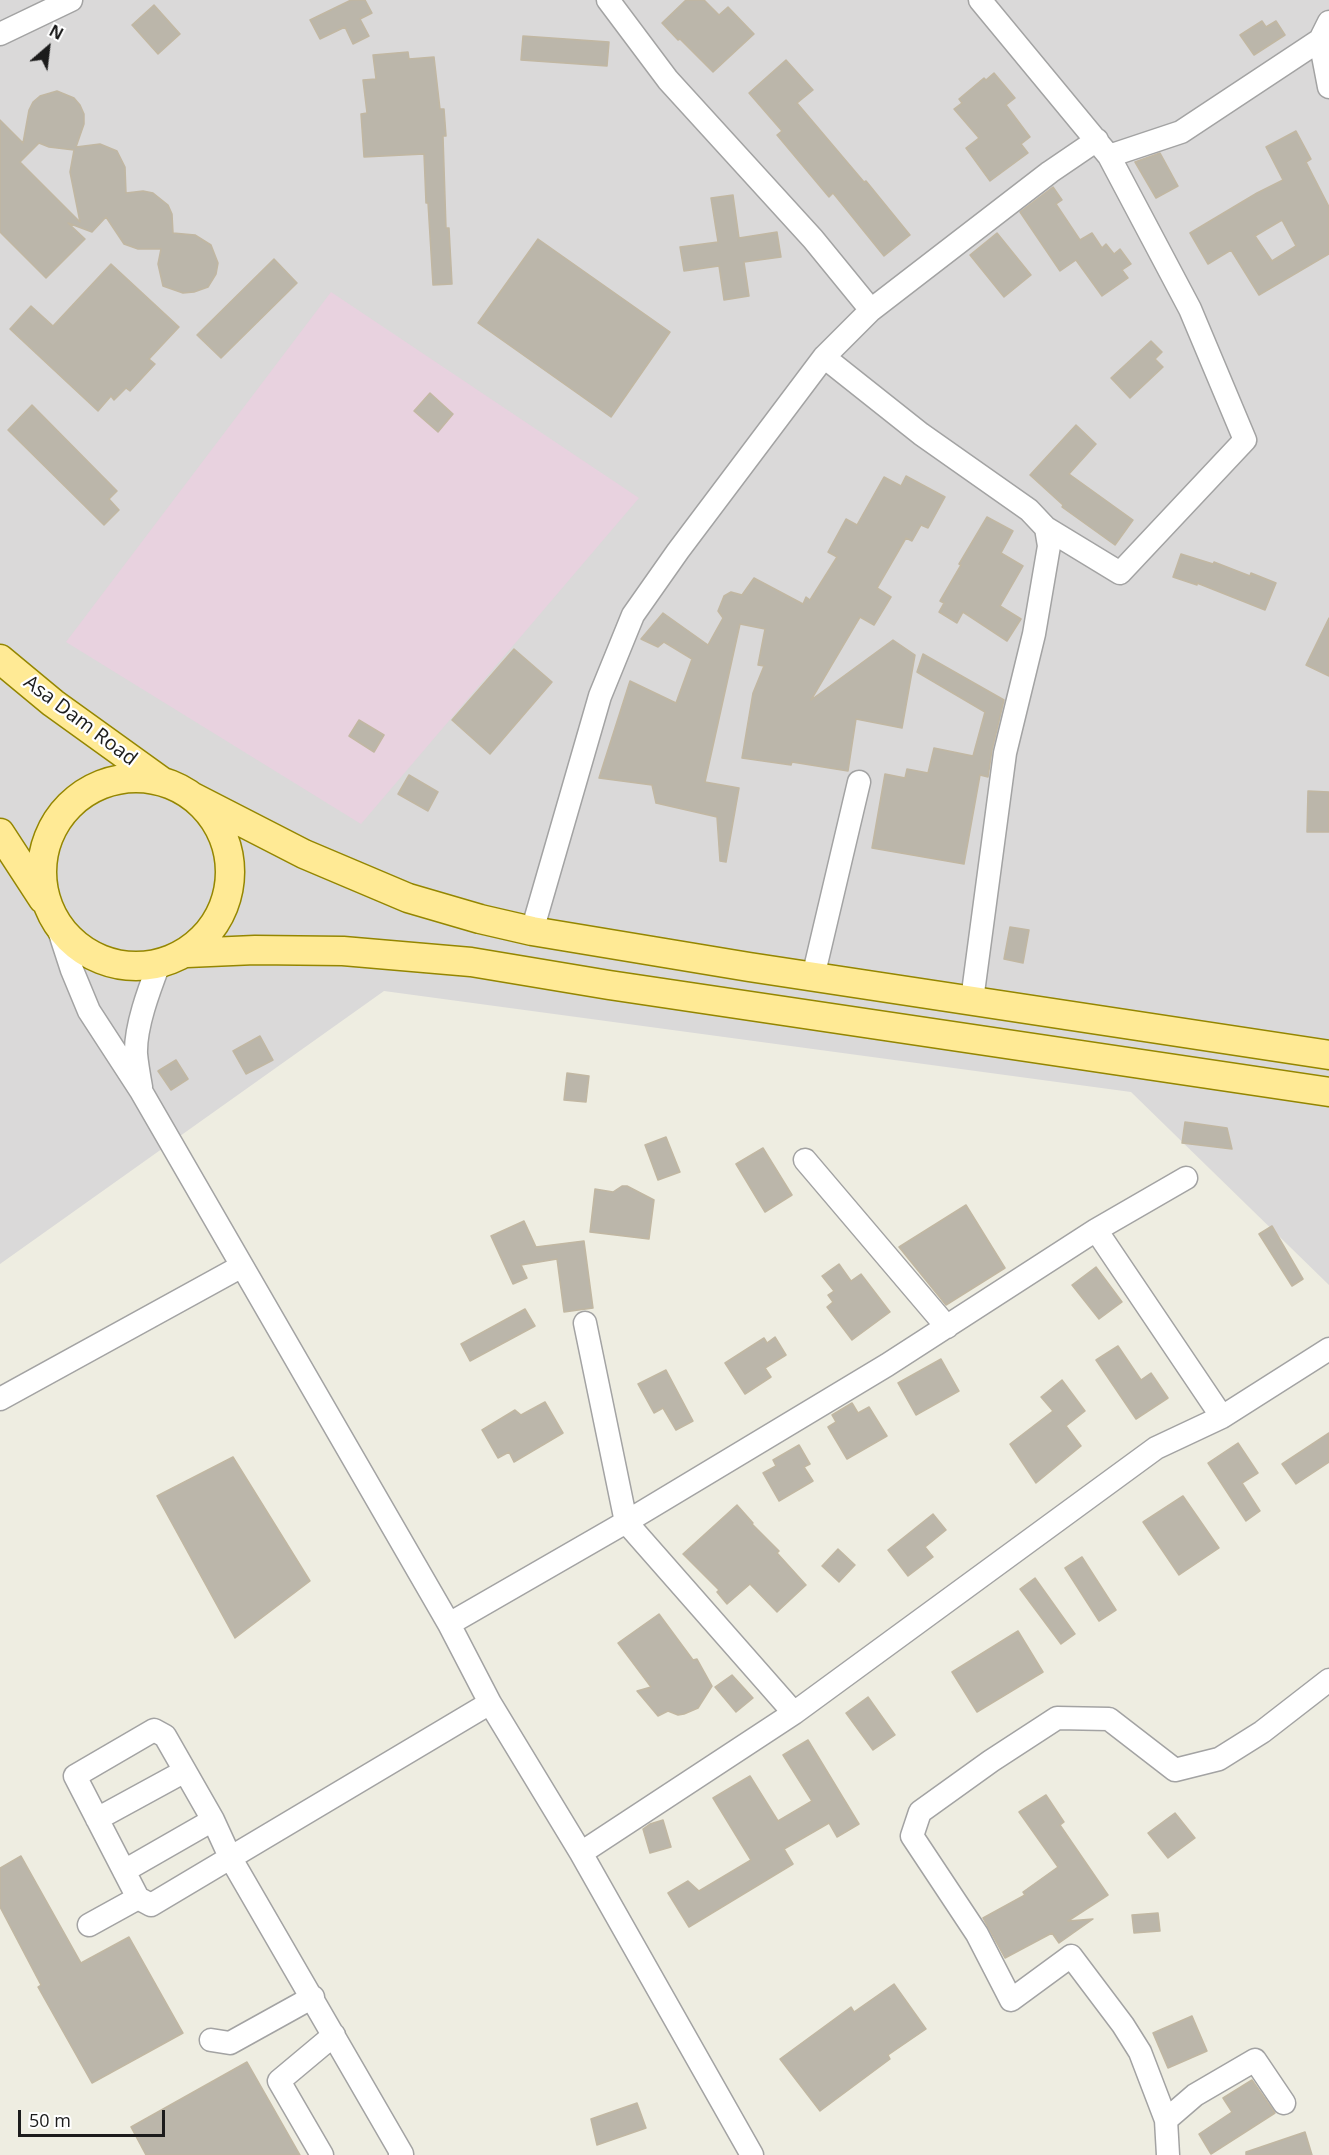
<!DOCTYPE html>
<html>
<head>
<meta charset="utf-8">
<style>
	body { margin:0 }
	#map { position:relative; width:1329px; height:2155px; overflow:hidden; background:#eeede1; font-family:"Open Sans",sans-serif }
	canvas { display:block }
	.north { position:absolute; left:18px; top:18px; width:60px; height:60px; -webkit-text-stroke:4px #fff; paint-order:stroke; rotate:28deg; font-size:16px; font-weight:700; line-height:24px; text-align:center; color:#1c1c1c }
	.north::after { content:''; display:block; margin:auto; width:21px; height:27px; background:#1c1c1c; clip-path:polygon(50% 0,100% 100%,50% 72%,0 100%) }
	.scale { position:absolute; left:18px; top:2110px; width:147px; height:27px; box-sizing:border-box; border:3px solid #1c1c1c; border-top:0; padding-left:8px; font-size:18px; line-height:21px; white-space:nowrap; color:#1c1c1c; -webkit-text-stroke:4px #fff; paint-order:stroke }
</style>
</head>
<body>
<div id="map">
<canvas width="1329" height="2155"></canvas>
<div class="north">N</div>
<div class="scale">50 m</div>
</div>
<script>
const ctx = document.querySelector('canvas').getContext('2d');
ctx.lineJoin = 'round';
function fillPath(path, color) {
  ctx.fillStyle = color;
  ctx.fill(path, 'evenodd');
}
function trace(path, color, width, dash) {
  ctx.strokeStyle = color;
  ctx.lineWidth = width;
  ctx.lineCap = dash ? 'butt' : 'round';
  ctx.setLineDash(dash || []);
  ctx.stroke(path);
}
function write(font, color, halo, rows, align = 'center') {
  ctx.font = font + ' "Open Sans",sans-serif';
  ctx.lineWidth = 4.5;
  ctx.setLineDash([]);
  ctx.textBaseline = 'middle';
  ctx.strokeStyle = halo;
  ctx.fillStyle = color;
  for (const [text, x, y, turn = 0] of rows) {
    ctx.save();
    ctx.translate(x, y);
    ctx.rotate((+turn || 0) * Math.PI / 180);
    ctx.textAlign = isNaN(turn) ? turn : align;
    if (halo) ctx.strokeText(text, 0, 0);
    ctx.fillText(text, 0, 0);
    ctx.restore();
  }
}
fillPath(new Path2D(`
	M0,0H1329V1285L1131,1092L384,991L0,1264Z`), '#dad9d9');
fillPath(new Path2D(`
	M331,292L639,498L361,824L66,642Z`), '#e8d2df');
const building = new Path2D(`
	M351,0H365L372,13L360,19L369,36L353,44L345,27L320,39L310,20Z
	M686,0H704L719,15L728,7L754,34L713,72L680,39L678,40L662,23Z
	M154,5L180,34L158,54L132,25Z
	M1262,21L1266,27L1276,21L1285,35L1254,55L1240,35Z
	M523,36L609,42L607,66L521,60Z
	M408,52L409,59L434,57L440,109H444L446,136H443L446,228H449L452,284L433,285L428,203H426L424,154L364,157L361,114L367,113L363,80L376,79L373,55Z
	M786,60L813,90L797,103L864,182L866,181L910,235L884,256L833,193L829,197L777,135L782,131L749,93Z
	M994,73L1015,98L1006,105L1030,137L1021,144L1028,153L990,181L966,148L979,138L954,109L962,103L959,99L984,78L986,80Z
	M57,91L74,98L80,105L84,114V124L76,147L100,144L117,151L125,167L126,193L143,191L153,193L168,205L172,214L173,233L195,235L211,245L218,263L216,274L208,287L194,292L183,293L163,286L158,264L161,249H138L124,244L106,217L92,232L68,223L85,239L46,278L0,232V120L23,143L29,110L33,102L40,96ZM39,143L49,147L74,150L70,172L80,222L20,162Z
	M1296,131L1311,159L1306,162L1329,207V254L1259,295L1231,250L1208,264L1190,233L1257,193L1283,180L1266,147ZM1282,220L1296,246L1272,261L1255,236Z
	M1160,153L1178,186L1156,198L1135,162Z
	M1053,187L1062,200L1056,204L1080,240L1092,233L1102,248L1106,244L1114,254L1120,249L1131,264L1122,270L1128,278L1102,296L1076,260L1060,271L1020,212Z
	M733,195L739,238L777,232L781,257L744,262L749,296L724,300L719,266L684,271L680,247L718,242L711,198Z
	M997,233L1031,275L1004,297L970,255Z
	M538,239L670,332L611,417L478,323Z
	M274,259L297,283L221,358L197,335Z
	M111,264L179,327L149,359L155,364L130,391L126,388L114,400L111,396L98,411L10,329L31,306L53,326Z
	M1151,341L1162,352L1155,359L1163,367L1130,398L1111,378Z
	M430,393L453,414L438,432L414,411Z
	M32,405L117,491L109,499L119,510L104,525L8,430Z
	M1076,425L1096,444L1069,474L1133,520L1115,545L1062,507L1063,505L1030,475Z
	M906,476L945,497L928,528L921,525L912,541L906,538L877,588L891,597L874,625L860,617L811,700L893,640L915,655L902,728L856,719L848,771L792,762L791,765L742,758L753,693L764,666L758,665L765,629L740,624L705,782L739,788L726,862L720,861L717,817L656,803L652,785L599,778L630,681L676,703L692,659L664,642L658,647L641,639L663,613L708,645L723,618L718,611L724,596L731,592L742,595L754,578L803,604L806,597L810,600L837,557L828,552L846,519L857,525L884,477L901,486Z
	M987,517L1013,531L1001,553L1023,566L1000,606L1021,619L1007,641L963,612L957,623L939,612L944,603L940,601L961,565L959,564Z
	M1181,554L1213,564L1214,562L1250,576L1251,573L1276,583L1265,610L1197,583V585L1173,577Z
	M1329,618V676L1306,665Z
	M514,649L552,682L490,754L452,720Z
	M923,654L1004,700L992,750L988,777L980,775L964,864L872,848L885,774L905,778L907,769L928,773L934,748L973,756L985,712L917,672Z
	M359,720L384,735L374,752L349,736Z
	M409,775L438,792L428,811L398,794Z
	M1308,791L1329,792V832H1307Z
	M1010,927L1029,930L1023,963L1004,959Z
	M260,1036L273,1060L246,1074L233,1051Z
	M176,1060L188,1079L171,1090L158,1071Z
	M567,1073L589,1076L586,1102L564,1100Z
	M1185,1122L1227,1128L1232,1149L1182,1143Z
	M666,1137L680,1172L658,1180L645,1145Z
	M763,1148L792,1195L765,1212L736,1164Z
	M622,1186H627L654,1200L649,1239L590,1232L595,1189L613,1192Z
	M966,1205L1005,1268L946,1305L899,1247Z
	M524,1221L536,1247L584,1241L593,1308L564,1312L557,1259L521,1265L527,1278L513,1284L491,1236Z
	M1272,1226L1303,1279L1292,1286L1259,1234Z
	M839,1264L851,1281L861,1274L890,1312L852,1340L827,1307L833,1302L828,1295L834,1291L822,1276Z
	M1096,1267L1122,1302L1099,1319L1072,1285Z
	M525,1309L535,1326L470,1361L461,1344Z
	M775,1337L786,1355L765,1368L771,1377L745,1394L725,1363L764,1338L767,1343Z
	M1118,1346L1141,1380L1151,1373L1168,1398L1136,1419L1096,1360Z
	M941,1359L959,1391L916,1415L898,1383Z
	M666,1370L693,1421L676,1430L663,1408L654,1413L638,1384Z
	M1062,1380L1085,1411L1066,1426L1081,1446L1036,1483L1010,1444L1053,1411L1041,1397Z
	M545,1402L563,1433L514,1462L509,1452L498,1458L482,1430L515,1410L521,1415Z
	M852,1403L858,1413L869,1407L887,1436L847,1459L828,1427L836,1422L832,1415Z
	M1329,1433V1462L1296,1484L1282,1464Z
	M1238,1443L1258,1473L1242,1483L1260,1511L1246,1521L1208,1463Z
	M799,1445L810,1464L804,1467L813,1481L779,1501L763,1473L776,1466L773,1460Z
	M233,1457L310,1581L235,1638L157,1496Z
	M1183,1496L1219,1548L1179,1575L1143,1522Z
	M737,1505L753,1523L752,1524L779,1551L777,1553L806,1585L777,1612L750,1584L727,1604L717,1592L719,1590L683,1554Z
	M933,1514L946,1530L925,1547L933,1557L908,1576L888,1550Z
	M838,1549L855,1565L839,1582L822,1566Z
	M1082,1557L1116,1610L1099,1621L1065,1568Z
	M1035,1578L1075,1634L1061,1644L1020,1589Z
	M659,1614L693,1660L697,1659L712,1686L698,1708L684,1714L678,1715L668,1711L658,1716L637,1691L651,1687L618,1643Z
	M1018,1631L1043,1672L977,1712L952,1672Z
	M732,1675L753,1698L736,1712L715,1687Z
	M868,1697L895,1735L873,1750L846,1713Z
	M808,1740L859,1824L837,1837L829,1823L784,1849L793,1864L689,1927L668,1893L688,1881L699,1891L751,1860L713,1798L750,1776L778,1821L812,1801L783,1755Z
	M1046,1795L1064,1822L1060,1825L1108,1895L1068,1921L1093,1919L1059,1943L1052,1933L1005,1958L983,1918L1025,1895L1023,1892L1058,1867L1019,1812Z
	M1175,1813L1195,1838L1168,1858L1148,1833Z
	M663,1820L671,1847L650,1853L643,1829L650,1824Z
	M21,1856L81,1963L129,1937L183,2033L92,2083L38,1987L41,1985L0,1907V1868Z
	M1158,1913L1160,1931L1134,1933L1132,1915Z
	M894,1984L926,2029L888,2055L890,2059L820,2111L780,2059L851,2007L854,2012Z
	M1192,2016L1207,2051L1168,2068L1153,2033Z
	M247,2062L300,2155H146L131,2127Z
	M1252,2080L1275,2113L1211,2154L1199,2134L1232,2112L1223,2098Z
	M637,2103L646,2128L597,2145L591,2119Z
	M1305,2132L1312,2155H1246V2152Z`);
fillPath(building, '#bbb6aa');
trace(building, '#c1b7a2', 1.5);
const minor = new Path2D(`
	M608,0L668,80L813,239L871,310
	M980,0L1109,156L1190,309L1245,440L1120,573L1046,528
	M0,34L71,0
	M1320,40L1329,87
	M1109,156L1181,132L1320,40L1329,22
	M824,357L921,434L1029,510L1046,528L1049,546L1034,634L1005,753L972,1000
	M57,924L72,970L89,1011L141,1091L449,1624L490,1703L581,1853L752,2155
	M532,931L600,696L633,615L678,551L824,357L871,310L1050,172L1097,140
	M813,977L859,782
	M141,1087C139,1076 137,1065 136,1054C135,1027 149,990 159,964
	M805,1160L947,1327
	M1096,1230L1222,1417
	M585,1323L626,1522L794,1713
	M0,1399L242,1266
	M449,1624L626,1522L887,1365L1096,1230L1186,1178
	M97,1819L185,1771
	M581,1853L794,1713L1156,1448L1222,1417L1329,1349
	M124,1871L213,1820
	M89,1925L138,1898
	M211,2040L230,2043L313,1997
	M1166,2120L1195,2095L1255,2060L1284,2103
	M322,2155L279,2081L334,2035
	M400,2155L402,2154L230,1857L213,1820L165,1736L154,1730L75,1776L138,1898L151,1905L490,1703
	M1168,2155L1166,2120L1140,2052L1123,2025L1071,1956L1011,2000L977,1934L912,1836L920,1812L991,1761L1057,1718L1109,1719L1175,1770L1219,1759L1262,1732L1329,1680`);
const major = new Path2D(`
	M0,659L53,703L160,780
	M42 872a94 94 0 1 1 188 0a94 94 0 1 1-188 0Z
	M193,797L304,854L408,898L480,919L532,931L749,967L1329,1055
	M0,833L43,899
	M187,953L255,950L343,951L471,962L609,985L1329,1092`);
trace(minor, '#a3a3a3', 25);
trace(major, '#948600', 31);
trace(minor, '#fff', 22);
trace(major, '#ffea95', 28);
write('20px', '#1c1c1c', '#fff', [
	["Asa Dam Road",80,721,37]
]);
</script>
</body>
</html>
